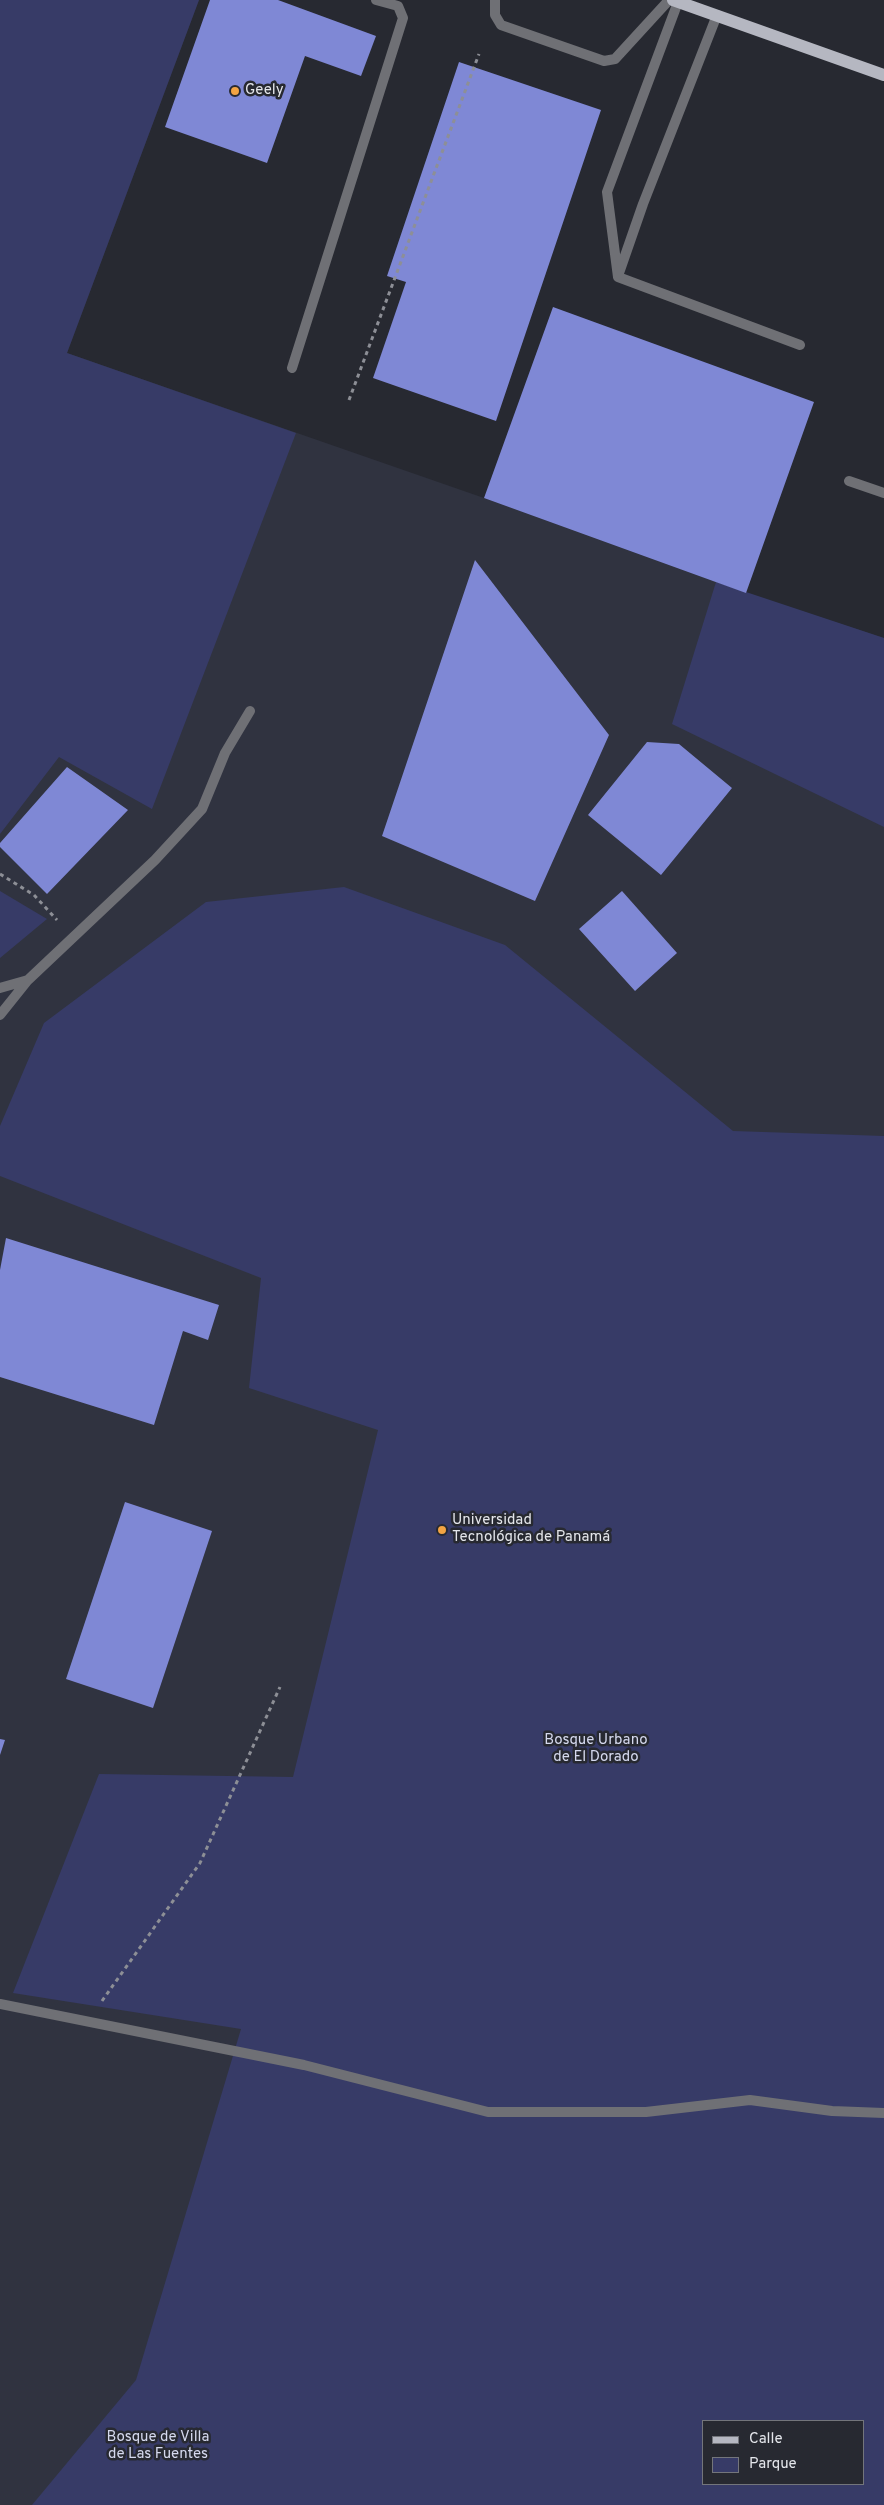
<!DOCTYPE html>
<html>
<head>
<meta charset="utf-8">
<style>
	body { margin:0 }
	#map { position:relative; width:884px; height:2505px; overflow:hidden; background:#272931; font-family:Overpass,sans-serif }
	canvas { display:block }
	.legend { position:absolute; left:702px; top:2420px; width:162px; height:65px; box-sizing:border-box; background:#272931; border:1px solid #73757b; margin:0; padding:6px 9px; list-style:none; font-size:15px; color:#e4e6eb }
	.legend li { display:flex; align-items:center; gap:10px; height:25px }
	.legend b { width:25px; border:1px solid #73757b }
</style>
</head>
<body>
<div id="map">
<canvas width="884" height="2505"></canvas>
<ul class="legend">
<li><b style="height:6px;background:#b5b7c1"></b>Calle</li>
<li><b style="height:14px;background:#373b67"></b>Parque</li>
</ul>
</div>
<script>
const ctx = document.querySelector('canvas').getContext('2d');
ctx.lineJoin = 'round';
function fillPath(path, color) {
  ctx.fillStyle = color;
  ctx.fill(path, 'evenodd');
}
function trace(path, color, width, dash) {
  ctx.strokeStyle = color;
  ctx.lineWidth = width;
  ctx.lineCap = dash ? 'butt' : 'round';
  ctx.setLineDash(dash || []);
  ctx.stroke(path);
}
function write(font, color, halo, rows, align = 'center') {
  ctx.font = font + ' Overpass,sans-serif';
  ctx.lineWidth = 5;
  ctx.setLineDash([]);
  ctx.textBaseline = 'middle';
  ctx.strokeStyle = halo;
  ctx.fillStyle = color;
  for (const [text, x, y, turn = 0] of rows) {
    ctx.save();
    ctx.translate(x, y);
    ctx.rotate((+turn || 0) * Math.PI / 180);
    ctx.textAlign = isNaN(turn) ? turn : align;
    if (halo) ctx.strokeText(text, 0, 0);
    ctx.fillText(text, 0, 0);
    ctx.restore();
  }
}
fillPath(new Path2D(`
	M0,0H199L67,353L484,498L746,593L884,638V2505H0ZM703,2421H863V2484H703Z`), '#303340');
fillPath(new Path2D(`
	M0,0H199L67,353L296,433L152,809L59,757L0,834Z
	M716,582L884,638V827L672,724Z
	M344,887L505,945L733,1131L884,1136V2505H32L136,2380L241,2029L13,1993L99,1774L293,1777L378,1430L249,1388L261,1278L0,1176V1126L44,1023L206,902ZM703,2421H863V2484H703Z
	M0,891L47,919L0,958Z`), '#373b67');
fillPath(new Path2D(`
	M210,0H278L376,36L361,76L305,56L267,163L165,127Z
	M459,62L601,110L496,421L373,378L406,282L387,276Z
	M553,307L814,402L746,593L484,498Z
	M475,560L609,735L535,901L382,836Z
	M647,742L679,744L732,788L661,875L588,815Z
	M67,767L128,810L47,894L0,847V843Z
	M622,891L677,953L635,991L579,929Z
	M6,1238L219,1305L208,1340L183,1331L154,1425L0,1377V1270Z
	M125,1502L212,1531L153,1708L66,1679Z
	M0,1739L5,1740L0,1755Z`), '#7f88d5');
trace(new Path2D(`
	M349,400L479,54
	M0,874L34,895L57,920
	M102,2001L200,1863L280,1687`), '#8d8f96', 3, [4, 4]);
trace(new Path2D(`
	M495,0V15L501,25L604,61L615,59L669,0
	M619,273L643,204L717,15
	M618,277L607,192L678,2
	M618,277L800,345
	M292,368L403,18L398,6L376,0
	M849,481L884,493
	M0,988L28,980
	M0,1015L28,980L155,860L202,809L225,753L250,711`), '#6f7075', 10);
trace(new Path2D(`
	M0,2004L304,2065L488,2112H646L750,2100L832,2111L884,2113`), '#6f7075', 10);
trace(new Path2D(`
	M673,0L884,75`), '#b5b7c1', 12);
for (const [x, y, r, color] of [
	[235,91,5,"#f3a443"],
	[442,1530,5,"#f3a443"]
]) {
  const dot = new Path2D();
  dot.arc(x, y, r, 0, 2 * Math.PI);
  ctx.fillStyle = color;
  ctx.fill(dot);
  trace(dot, '#272931', 2);
}
write('15px', '#e4e6eb', '#272931', [
	["Geely",245,91],
	["Universidad",452,1521],
	["Tecnológica de Panamá",452,1538]
], 'left');
write('15px', '#d5d9ee', '#272931', [
	["Bosque Urbano",596,1741],
	["de El Dorado",596,1758],
	["Bosque de Villa",158,2438],
	["de Las Fuentes",158,2455]
]);
</script>
</body>
</html>
